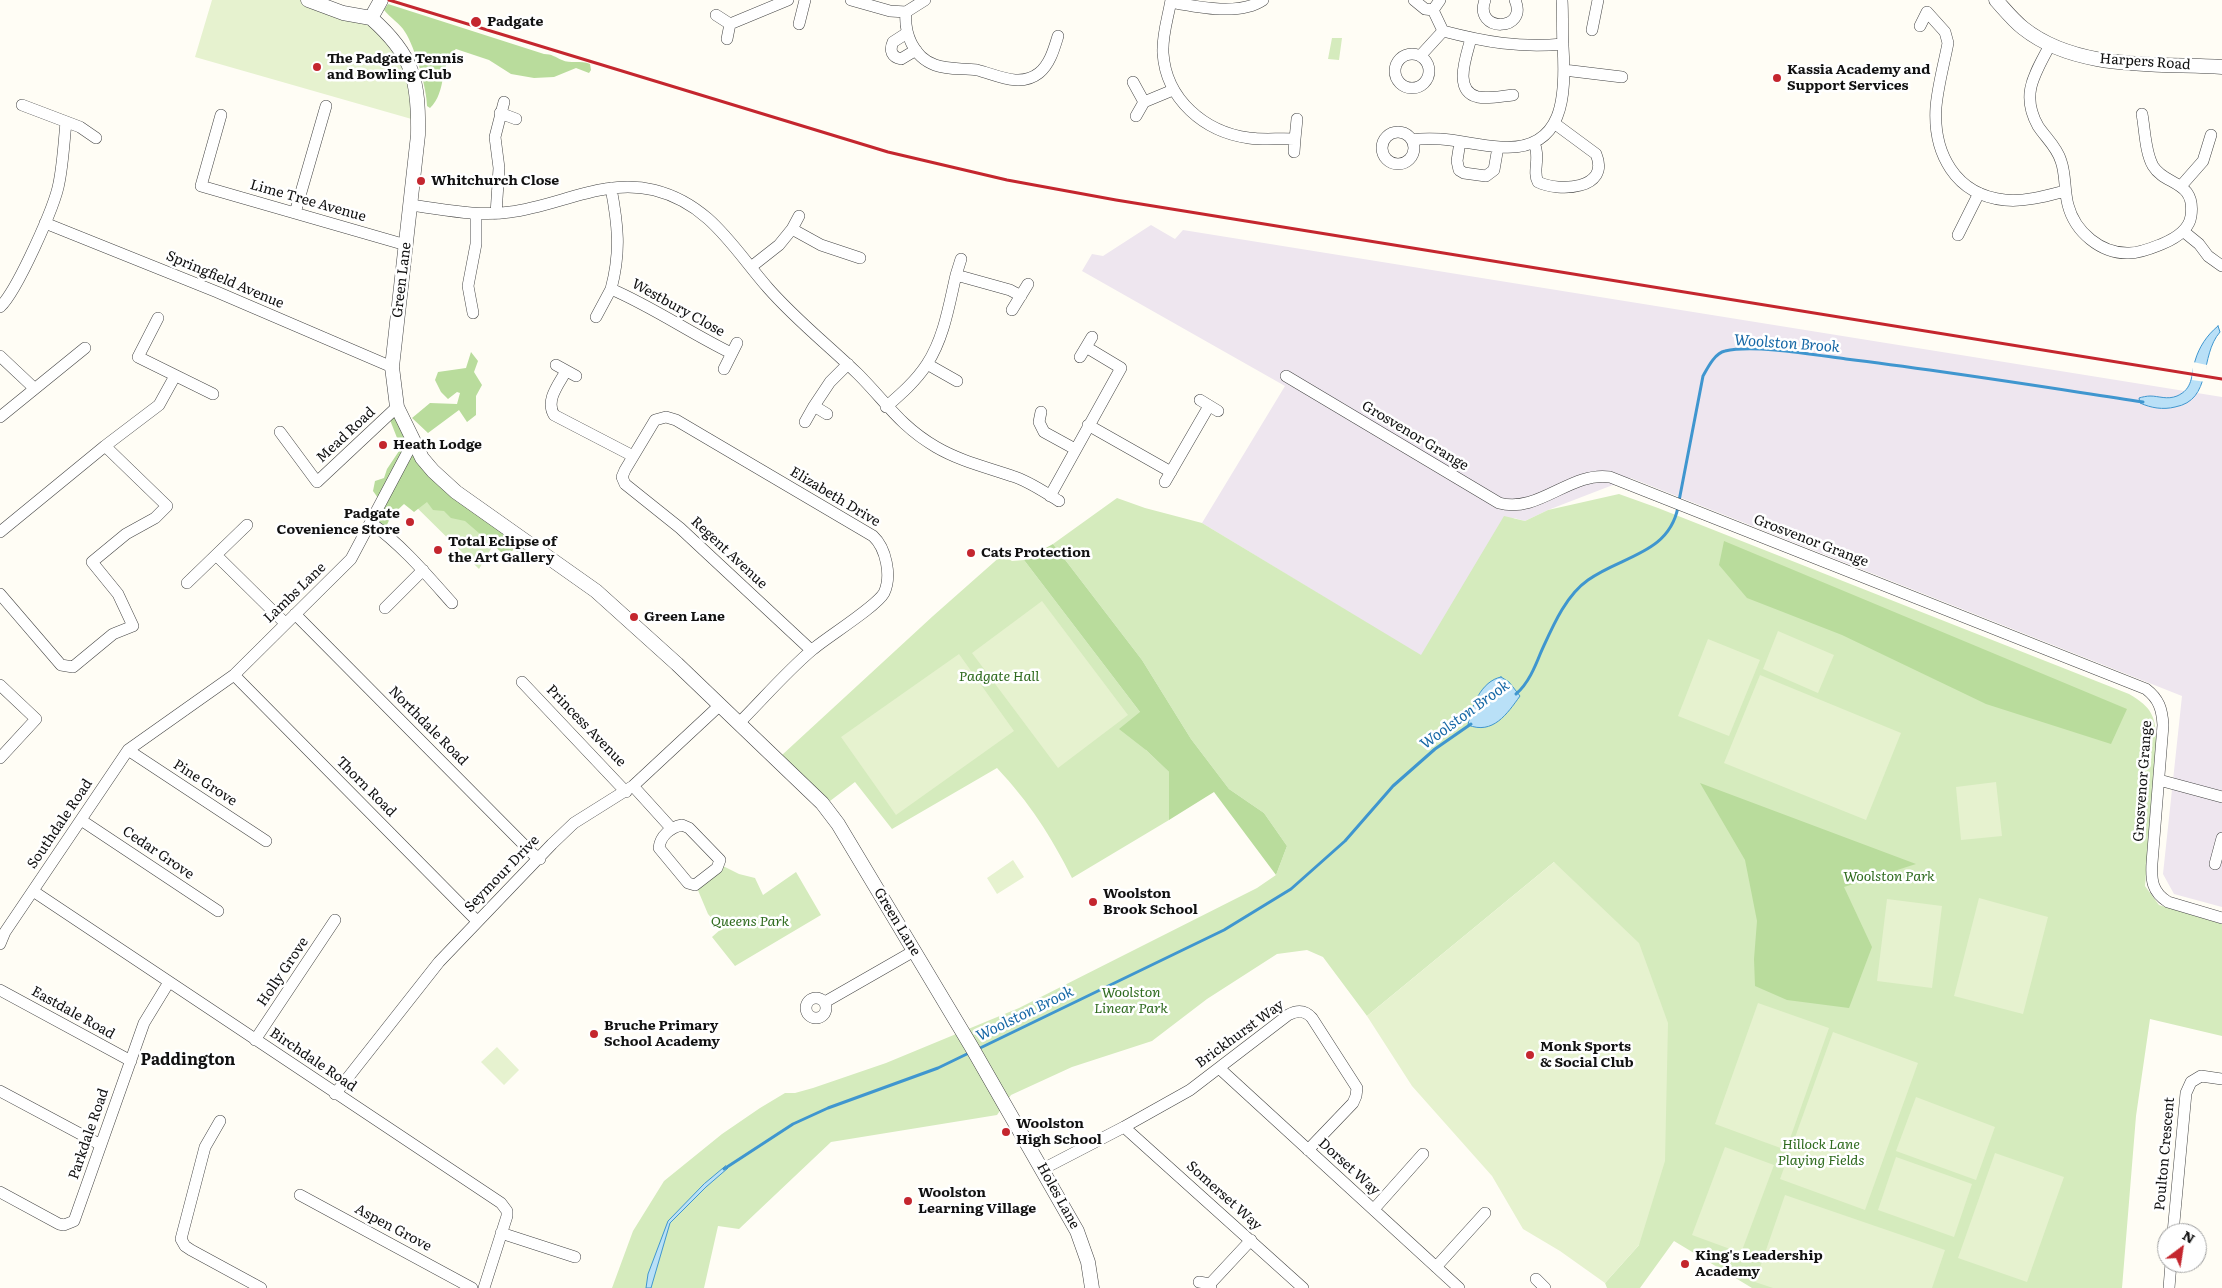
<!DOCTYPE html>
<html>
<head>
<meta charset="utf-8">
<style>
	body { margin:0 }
	#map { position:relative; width:2222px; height:1288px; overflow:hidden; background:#fffdf5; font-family:Literata,serif }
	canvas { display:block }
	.north { position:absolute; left:2157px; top:1223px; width:50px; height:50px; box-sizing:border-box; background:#fff; border:1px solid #a0a0a0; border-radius:50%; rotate:31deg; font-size:14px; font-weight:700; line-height:20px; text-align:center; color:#111 }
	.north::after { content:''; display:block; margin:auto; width:18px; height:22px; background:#c4262e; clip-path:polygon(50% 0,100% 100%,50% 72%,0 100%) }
</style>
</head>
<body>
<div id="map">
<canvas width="2222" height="1288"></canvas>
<div class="north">N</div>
</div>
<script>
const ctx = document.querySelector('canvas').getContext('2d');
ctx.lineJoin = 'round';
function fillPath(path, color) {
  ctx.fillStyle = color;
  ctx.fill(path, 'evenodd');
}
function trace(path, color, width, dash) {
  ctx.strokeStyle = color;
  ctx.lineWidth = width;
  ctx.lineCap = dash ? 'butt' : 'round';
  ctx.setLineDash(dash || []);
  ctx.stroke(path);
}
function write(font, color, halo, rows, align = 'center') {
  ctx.font = font + ' Literata,serif';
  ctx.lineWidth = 5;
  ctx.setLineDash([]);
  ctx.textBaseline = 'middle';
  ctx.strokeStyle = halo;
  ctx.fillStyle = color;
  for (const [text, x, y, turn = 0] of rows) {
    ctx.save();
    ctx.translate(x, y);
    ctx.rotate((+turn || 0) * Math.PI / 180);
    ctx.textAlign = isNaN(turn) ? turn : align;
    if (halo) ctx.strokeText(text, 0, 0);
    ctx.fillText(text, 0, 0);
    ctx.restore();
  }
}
fillPath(new Path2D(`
	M1151,225L1175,239L1183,230L2222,397V907L2174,894L2163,874L2182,696L1631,478L1548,510L1525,521L1514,518L1454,603L1421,656L1202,523L1285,386L1082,271L1092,254L1103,256Z`), '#eee6ef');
fillPath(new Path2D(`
	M1332,38H1342L1339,60L1328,59Z
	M414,463L501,532L479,569L401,492Z
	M1619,494L1658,508L2129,694C2153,708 2155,716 2157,743L2145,886L2159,905L2222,924V1036L2150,1019L2136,1116L2122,1288H1752L1674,1241L1640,1288H1607L1605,1283L1639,1245L1554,862L1367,1016L1323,957L1307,950L1277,954L1207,999L1152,1041L1072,1067L1011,1095L997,1115L831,1142L739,1229L718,1226L704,1288H612L633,1231L664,1181L722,1134L760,1108L785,1093H795L813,1088L886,1063L1019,1008L1257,888L1276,875L1287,846L1264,813L1229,789L1191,739L1142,660L1053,544L1117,498L1145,508L1202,523L1421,655L1504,516L1525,521L1548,510Z
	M1002,555L1012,561L1024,560L1140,712L1146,750L1169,772V820L1072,878C1051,836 1029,802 997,768L892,829L855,782L830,801L782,755L933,616Z
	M723,866L739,874L755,878L763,895L796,872L821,915L735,966L712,937L721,929L708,914L697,888Z`), '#d5ebbd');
fillPath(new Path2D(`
	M388,4L544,54C552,54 555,57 562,60C570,64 581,60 590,64L591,70L589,73L576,68L554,77L534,78L511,74L489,60L456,49C440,60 447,93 430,108L427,106C427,89 415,47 405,32C400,23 390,18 384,10Z
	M471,352L478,361L474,372L482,385L476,396V415L467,422L459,410L428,433L412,418L430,403L457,404L460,393L457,392L448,399L441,392L435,380L438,372L466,368Z
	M398,414L415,455L528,540L527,550L520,553L513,550L509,555L501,552L465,521L451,518L444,511L433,510L427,502L414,512L404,504L391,516L385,529L374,522L378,498L373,491L375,481L384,478L387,469L401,448L390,420Z
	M1724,541L2127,709L2111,744L1986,704L1842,635L1747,598L1719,565Z
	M1053,544L1142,660L1191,739L1229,789L1264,813L1287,846L1276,875L1214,792L1169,820V772L1146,750L1119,729L1140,712L1024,560Z
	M1700,783L1916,864L1844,887L1872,947L1849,1008L1787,1000L1755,986L1754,959L1757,921L1745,860Z`), '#b9dc9c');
fillPath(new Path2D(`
	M212,0H301L358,20L378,30L401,58L413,90L415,120L195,57Z
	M1042,601L1128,715L1058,768L972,653Z
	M1778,631L1834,655L1818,693L1763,669Z
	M1708,639L1760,660L1729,736L1678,716Z
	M959,654L1014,731L896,815L841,737Z
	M1760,675L1901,733L1866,820L1724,763Z
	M1996,782L2002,836L1961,840L1956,787Z
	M1013,860L1024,877L997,894L987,878Z
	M1554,862L1639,943L1668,1023L1665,1161L1639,1245L1605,1283L1560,1251L1523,1229L1492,1176L1412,1086L1367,1016Z
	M1979,898L2048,917L2023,1014L1954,996Z
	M1887,899L1942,906L1932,988L1877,981Z
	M1758,1003L1829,1028L1786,1150L1715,1124Z
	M1833,1032L1918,1063L1865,1210L1780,1179Z
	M497,1047L519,1070L504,1085L481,1062Z
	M1916,1097L1995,1127L1976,1180L1896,1151Z
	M1725,1147L1774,1165L1741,1253L1692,1235Z
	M1995,1153L2064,1177L2027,1282L1958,1258Z
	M1896,1157L1972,1184L1954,1237L1878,1210Z
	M1785,1195L1945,1250L1932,1288H1773L1755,1282Z`), '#e6f2cf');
const water = new Path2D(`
	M2218,326L2220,332C2199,356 2213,400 2175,407C2163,410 2151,408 2140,403L2139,398C2142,397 2147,396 2150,396C2159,396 2167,400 2177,396C2193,389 2191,376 2195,361C2199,347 2207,335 2218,326Z
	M1501,677L1509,682L1520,696C1507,714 1493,735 1468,725C1471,707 1481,681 1501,677Z
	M726,1166L728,1168L706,1187L670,1223L651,1288H646L648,1274L668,1221L704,1184Z`);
fillPath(water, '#b9e0f7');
trace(water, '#3f96cf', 1);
fillPath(new Path2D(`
	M2193,362L2207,365L2206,382L2192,380Z`), '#fffdf5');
trace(new Path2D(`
	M1679,501L1703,376C1708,367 1715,353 1725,351C1754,344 1816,355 1846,359C1946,371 2044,387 2143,402
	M1516,694C1528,684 1535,667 1541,652C1552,628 1565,596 1588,580C1621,556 1669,554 1678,507
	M976,1050L1224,930L1291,889L1345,841L1393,786L1435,749L1471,724
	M724,1169L793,1124L828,1108L938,1068L971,1052`), '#3f96cf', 3);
const minor = new Path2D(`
	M851,0L890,11L906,12L925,0
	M1171,0C1168,18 1162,35 1163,53C1166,99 1204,132 1249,138C1264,140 1280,138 1295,139L1297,119
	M1414,0L1425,9L1433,10L1440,0
	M1485,0C1473,33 1529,32 1515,0
	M1171,2C1197,7 1240,16 1263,0
	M1433,10L1443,31C1485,42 1519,48 1563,44
	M906,12C904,33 913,57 935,65C948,70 963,68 977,70C997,75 1020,88 1039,73C1050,64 1054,49 1058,36
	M716,15L730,24L727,39
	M730,24L788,0
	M799,24L805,0
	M1920,26L1927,12L1945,32L1948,43C1944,64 1938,85 1936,107C1933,153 1955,195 2005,200C2025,202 2046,196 2065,191
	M1592,30L1598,0
	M907,33L893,42C889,51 892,57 901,59L916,50
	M1471,38C1467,55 1452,91 1478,97C1488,99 1502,96 1513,95
	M2050,45C2035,74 2020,94 2038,126C2045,137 2057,147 2061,161C2066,175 2064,190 2068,205C2075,232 2101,254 2129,253C2141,253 2152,248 2162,244C2174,239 2189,231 2191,216C2196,180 2165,186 2153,166C2145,152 2145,130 2142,114
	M1395 71a17 17 0 1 1 34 0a17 17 0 1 1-34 0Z
	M1421,55L1443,31
	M1564,70L1622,77
	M1133,82L1144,102L1136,116
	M1144,102L1173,90
	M22,105L80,127L96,138
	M500,113L516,119
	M221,115L201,186L406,245
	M1382 148a16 16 0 1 1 32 0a16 16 0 1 1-32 0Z
	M1412,140C1442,135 1470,145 1500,147C1565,152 1566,95 1563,46C1562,31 1563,15 1562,0
	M1460,142L1457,161L1459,170L1464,173L1486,176L1494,170L1498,147
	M1534,143C1541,158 1532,171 1538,182C1558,192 1611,190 1596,154L1554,123
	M1294,152L1295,139
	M2181,186L2203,161L2211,135
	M611,188C618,225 621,252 611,289C653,307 690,333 731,353
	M410,205C443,209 477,217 510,212C559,206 603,178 654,190C710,204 733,248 768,288C796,320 828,345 858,374C886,402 900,426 936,447C960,461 986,467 1012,476C1029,481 1044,492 1059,501
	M295,213L326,106
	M496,214L499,168L495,137L504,102
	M45,223L217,292L392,367
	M792,229L799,216
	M2183,231L2199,244L2208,256L2222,266
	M1958,235L1979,193
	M751,267L779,245L792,229L821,245L860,258
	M956,275L961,259
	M0,307C17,291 55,206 59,183C63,163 64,142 66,122
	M1012,310L1028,284
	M473,313L468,286L476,244V214
	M596,317L611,289
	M158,318L138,357L213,394
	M0,356L34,388
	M1080,357L1092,337
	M927,364L957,381
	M556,365L576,376
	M724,369L737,343
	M566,371C559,384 545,400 554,415L633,456
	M1286,376L1499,503C1539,514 1570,471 1610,477L2146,689C2159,699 2162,709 2163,725L2152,863C2151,880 2152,892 2168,902L2222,918
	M1200,400L1218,411
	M814,406L830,382L848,364
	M886,407C901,394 916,381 927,364C944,338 949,305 956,275L1010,290L1021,296
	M1041,412L1039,422L1044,432L1075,449
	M0,417L85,348
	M805,422L814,406L827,414
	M1088,425L1171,472
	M280,432L317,482L397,407
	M105,446L159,405L175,376
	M1165,482L1209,406
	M1050,496L1121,368L1086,347
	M371,523C402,545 427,575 452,603
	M0,532L105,446L167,506L155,518L126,534L92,562L118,594L133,626L113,634L73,667L61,665L0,594
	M216,555L285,623
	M187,583L247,525
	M385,608L423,570
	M295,614L533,854L540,859
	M234,675L477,921
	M522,682L626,792
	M0,685L36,719L0,758
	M739,723C763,699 786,672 812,650C827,637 876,607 884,593C892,576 886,548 873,536L676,420L666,417L655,420L625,470L622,477L625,484L680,528L811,650
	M128,750L266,841
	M2159,780L2222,797
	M633,786L672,829
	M81,820L218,911
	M682,825L689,828L720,860L717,868L695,885L688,883L659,848C660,836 671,827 682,825Z
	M2215,864L2222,838
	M33,891L501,1203L507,1211V1216L484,1288
	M0,944L5,932L128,750L234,675L351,559L413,442
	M0,990L131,1061
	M806 1008a10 10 0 1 1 20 0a10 10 0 1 1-20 0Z
	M825,1002L914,951
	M255,1040L335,920
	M1219,1068L1459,1288
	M0,1091L101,1145
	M335,1094L439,962L552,844L574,823L633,786L719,706
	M220,1121L205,1147L181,1239L185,1246L191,1250L261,1288
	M1124,1127L1303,1288
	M1043,1169L1124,1127L1190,1090L1288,1015C1297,1010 1305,1010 1312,1018L1357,1088L1356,1096L1353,1103L1308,1150
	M0,1192L59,1224L64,1225L74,1221L144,1023L169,982
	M300,1195L472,1288
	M1374,1209L1423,1154
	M501,1233L575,1257
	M2173,1233L2186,1093L2191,1082L2201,1076L2222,1079
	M1436,1267L1485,1213
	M1536,1279L1545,1288
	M1199,1282L1210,1284L1211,1288
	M1210,1284L1251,1240
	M2169,1288L2171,1263`);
const tertiary = new Path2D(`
	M308,0L343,13L371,18
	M1996,0C2005,10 2013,20 2023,28C2077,71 2157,63 2222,67
	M371,18C413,55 419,80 418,135L392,367L397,407L422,458L433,471L456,492L596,591L677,664L822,803L838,824L856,854L971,1046L1077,1231L1088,1262L1092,1288
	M371,18L381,0`);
trace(minor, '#444', 12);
trace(tertiary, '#444', 15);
trace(minor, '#fff', 11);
trace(tertiary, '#fff', 14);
trace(new Path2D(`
	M389,0L888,152L1007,180L1116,200L2222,379`), '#c4262e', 3);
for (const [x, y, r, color] of [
	[476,22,6,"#c4262e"],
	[317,67,5,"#c4262e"],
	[1777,78,5,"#c4262e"],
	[421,181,5,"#c4262e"],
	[383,445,5,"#c4262e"],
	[410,522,5,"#c4262e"],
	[438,550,5,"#c4262e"],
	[971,553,5,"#c4262e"],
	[634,617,5,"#c4262e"],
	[1093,902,5,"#c4262e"],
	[594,1034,5,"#c4262e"],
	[1530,1055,5,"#c4262e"],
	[1006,1132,5,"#c4262e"],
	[908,1201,5,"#c4262e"],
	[1685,1264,5,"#c4262e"]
]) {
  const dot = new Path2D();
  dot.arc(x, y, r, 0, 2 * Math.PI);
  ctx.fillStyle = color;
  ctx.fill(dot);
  trace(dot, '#fff', 2);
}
write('bold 14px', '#111', '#fff', [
	["Padgate",487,22],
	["The Padgate Tennis",327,59],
	["and Bowling Club",327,75],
	["Kassia Academy and",1787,70],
	["Support Services",1787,86],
	["Whitchurch Close",431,181],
	["Heath Lodge",393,445],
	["Padgate",400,514,"right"],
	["Covenience Store",400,530,"right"],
	["Total Eclipse of",448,542],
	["the Art Gallery",448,558],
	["Cats Protection",981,553],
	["Green Lane",644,617],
	["Woolston",1103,894],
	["Brook School",1103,910],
	["Bruche Primary",604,1026],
	["School Academy",604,1042],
	["Monk Sports",1540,1047],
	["& Social Club",1540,1063],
	["Woolston",1016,1124],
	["High School",1016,1140],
	["Woolston",918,1193],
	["Learning Village",918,1209],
	["King's Leadership",1695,1256],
	["Academy",1695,1272]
], 'left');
write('14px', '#111', '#fff', [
	["Harpers Road",2145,62,4],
	["Lime Tree Avenue",308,201,16],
	["Springfield Avenue",225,280,23],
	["Green Lane",402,280,-83],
	["Westbury Close",678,308,29],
	["Mead Road",346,435,-43],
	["Grosvenor Grange",1415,436,31],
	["Elizabeth Drive",835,497,31],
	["Grosvenor Grange",1811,541,21],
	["Regent Avenue",729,553,43],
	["Lambs Lane",295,593,-44],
	["Northdale Road",428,726,45],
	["Princess Avenue",586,726,46],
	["Grosvenor Grange",2143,781,-86],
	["Pine Grove",205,783,33],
	["Thorn Road",366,787,45],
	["Southdale Road",60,824,-56],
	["Cedar Grove",158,853,34],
	["Seymour Drive",502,874,-46],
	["Green Lane",897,922,59],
	["Holly Grove",283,972,-56],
	["Eastdale Road",73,1013,29],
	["Brickhurst Way",1240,1034,-36],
	["Birchdale Road",313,1060,34],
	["Parkdale Road",89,1134,-71],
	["Poulton Crescent",2165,1154,-85],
	["Dorset Way",1349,1167,42],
	["Holes Lane",1058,1196,61],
	["Somerset Way",1224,1196,42],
	["Aspen Grove",393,1228,28]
]);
write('italic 14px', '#2f6b1f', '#fff', [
	["Padgate Hall",999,677],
	["Woolston Park",1889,877],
	["Queens Park",750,922],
	["Woolston",1131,993],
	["Linear Park",1131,1009],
	["Hillock Lane",1821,1145],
	["Playing Fields",1821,1161]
]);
write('italic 15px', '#1768a6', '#fff', [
	["Woolston Brook",1787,344,4],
	["Woolston Brook",1465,715,-36],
	["Woolston Brook",1025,1014,-26]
]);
write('bold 16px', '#111', '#fff', [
	["Paddington",188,1060]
]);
</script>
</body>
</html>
